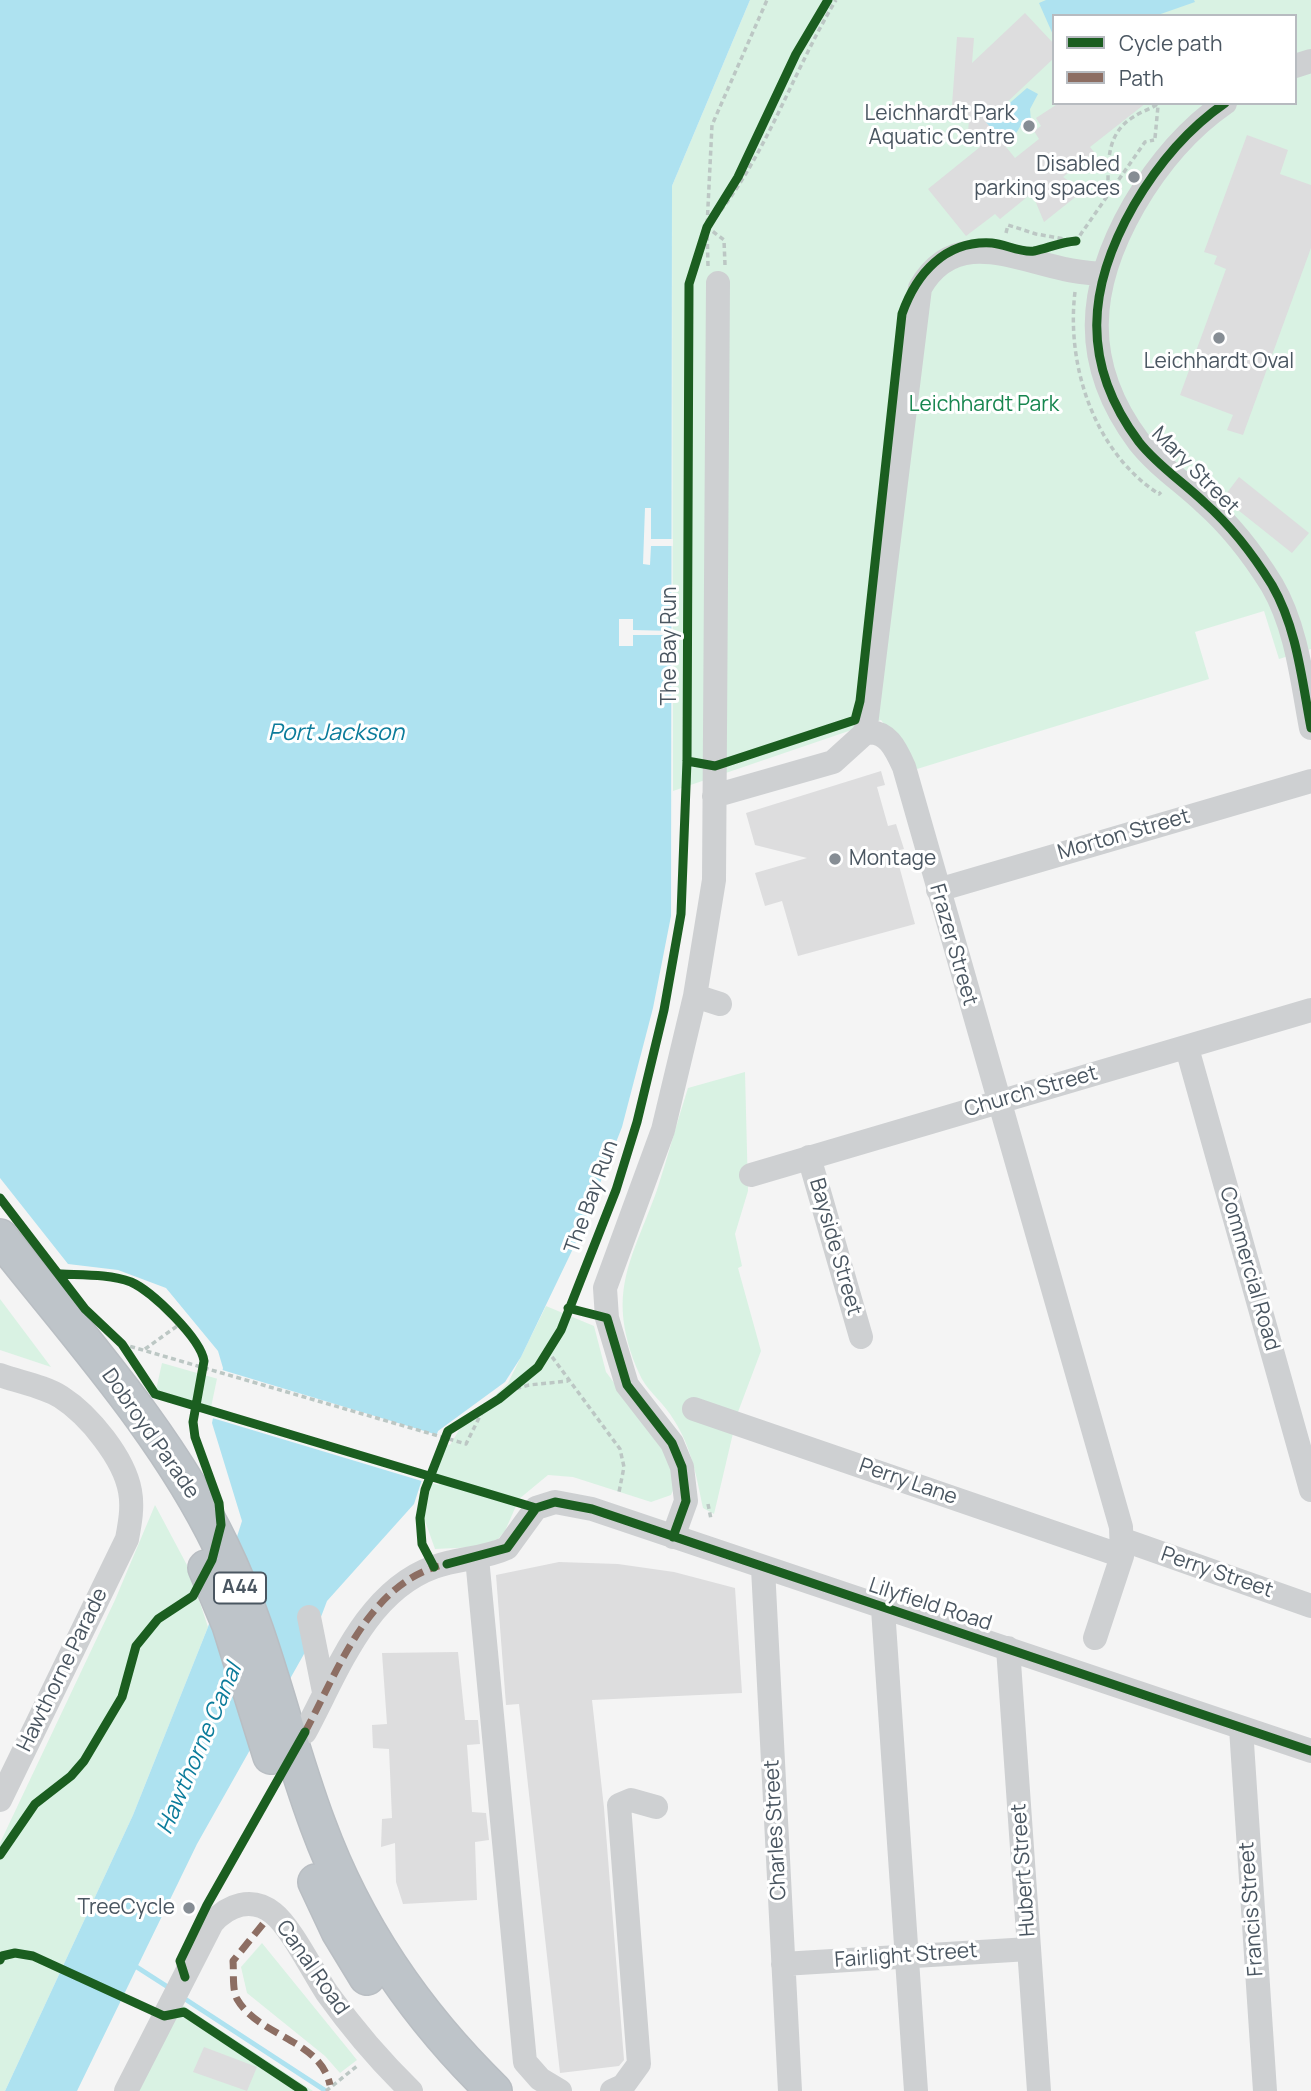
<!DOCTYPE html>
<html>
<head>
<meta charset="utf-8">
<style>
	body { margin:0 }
	#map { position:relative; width:1311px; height:2091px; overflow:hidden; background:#f4f4f4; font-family:Manrope,sans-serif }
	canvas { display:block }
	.legend { position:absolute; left:1052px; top:14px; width:245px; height:91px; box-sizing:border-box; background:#fff; border:2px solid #b7bbc0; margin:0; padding:9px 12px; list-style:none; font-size:21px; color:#4a5661 }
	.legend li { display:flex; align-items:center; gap:14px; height:35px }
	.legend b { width:35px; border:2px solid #b7bbc0 }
</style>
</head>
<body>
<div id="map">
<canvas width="1311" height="2091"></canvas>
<ul class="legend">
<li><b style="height:9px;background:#1b5e20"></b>Cycle path</li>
<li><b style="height:9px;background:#8d6e63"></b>Path</li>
</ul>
</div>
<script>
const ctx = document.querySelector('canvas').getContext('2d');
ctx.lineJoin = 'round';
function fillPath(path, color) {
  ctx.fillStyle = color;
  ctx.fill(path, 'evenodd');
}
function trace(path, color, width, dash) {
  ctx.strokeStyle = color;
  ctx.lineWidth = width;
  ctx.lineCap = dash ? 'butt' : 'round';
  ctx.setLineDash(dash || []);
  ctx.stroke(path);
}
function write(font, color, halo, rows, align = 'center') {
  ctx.font = font + ' Manrope,sans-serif';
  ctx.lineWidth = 6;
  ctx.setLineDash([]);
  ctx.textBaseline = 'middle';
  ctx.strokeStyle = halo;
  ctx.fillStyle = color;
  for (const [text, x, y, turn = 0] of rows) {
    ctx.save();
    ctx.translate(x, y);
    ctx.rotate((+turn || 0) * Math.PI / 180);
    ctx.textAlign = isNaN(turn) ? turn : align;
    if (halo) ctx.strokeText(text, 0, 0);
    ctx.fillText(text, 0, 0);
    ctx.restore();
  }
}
fillPath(new Path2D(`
	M750,0H1311V649L1279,659L1264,611L1195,632L1209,679L917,769L881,720L673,791L672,186ZM1054,16H1295V103H1054Z
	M745,1072L748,1191L735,1234L742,1266L738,1268L761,1351L738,1412L714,1514L703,1508C696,1474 691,1444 670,1414C660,1399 646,1390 639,1373C605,1294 631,1262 657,1190C668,1156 677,1122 688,1088Z
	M0,1299L51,1367L0,1350Z
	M546,1306L594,1326L606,1372L663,1448L676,1483L671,1495L651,1502L573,1477L548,1475L519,1499L505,1531L498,1539L477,1547L435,1549L424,1518L431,1483L439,1485L441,1476L156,1390L162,1363L450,1445L459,1430L508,1383Z
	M155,1505L188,1567L208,1627L133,1815L5,2091H0V1843L115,1600Z
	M262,1943L357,2060L340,2073L325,2056L247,1993L241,1967Z
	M181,2004L313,2091H137Z`), '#d9f2e3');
fillPath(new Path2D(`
	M0,0H750L672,186L671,916L653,1008L622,1127L581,1232L521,1357L505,1382L438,1431L414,1504L327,1601L313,1638L197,1844L77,2091H5L133,1815L208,1627L242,1521L212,1423L223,1368L218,1351L166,1288L118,1270L68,1264L0,1178Z
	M1046,0H1194L1195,2L1155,16H1054V37L1039,3Z
	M1027,88L1038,94L1030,109L1031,122L1027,124L1022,120C1021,129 1011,142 1001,143L981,123L990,115L1005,118L1004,108Z`), '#aee2f0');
fillPath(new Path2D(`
	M645,508H651V539H673V546H651L650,565L643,564Z
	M619,619H633V630L673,631V635H633V646H619Z
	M219,1369L441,1436L425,1482L209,1417Z`), '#f4f4f4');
trace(new Path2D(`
	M132,1964L171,1989
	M182,1997L326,2091`), '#aee2f0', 5);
fillPath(new Path2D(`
	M1025,13L1054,44V58L986,122L1015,158L1039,139L1034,131L1041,126L1036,118L1059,103H1146L1090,147L1094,152L1063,177L1083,191L1044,222L1032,193L1000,219L995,214L966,236L928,189L980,147L968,132L969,120L951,119L957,37L974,38L972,63Z
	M1247,135L1288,150L1280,174L1311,185V248L1243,435L1227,430L1233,415L1180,395L1226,269L1214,264L1217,256L1204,252Z
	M1239,477L1309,533L1292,553L1223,498Z
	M881,771L885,785L877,787L888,826L896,824L904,849L895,851L915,924L798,956L782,901L765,906L755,873L807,858L755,845L746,813Z
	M559,1562L618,1564L674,1572L735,1588L742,1693L592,1700L604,1808L624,2060L619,2066L560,2073L519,1704L506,1705L496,1575Z
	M458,1652L465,1720H478L480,1744L467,1745L472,1812L486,1813L489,1840L475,1842L477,1900L403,1904L396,1882L395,1843L381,1847L382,1819L392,1818L389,1749L373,1748L372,1725L387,1724L382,1653Z
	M204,2047L257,2067L247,2091L193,2072Z`), '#ddddde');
const highway = new Path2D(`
	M0,1237C78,1336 166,1432 221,1546C265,1636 283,1732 318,1825C356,1928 416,2015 494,2091
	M206,1568L230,1625L271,1756
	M316,1882L339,1931L367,1977`);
trace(highway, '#b9bec3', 38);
trace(new Path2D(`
	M1155,138L1158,106
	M1108,189C1108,159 1107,132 1135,116C1142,111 1154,108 1158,103
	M1006,233L1008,225L1036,234L1076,241L1145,142L1154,140
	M725,265L724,240L707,227C765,162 791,74 836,0
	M708,266L707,227L712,125L767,0
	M1075,292C1066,365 1094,452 1159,494L1161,492
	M568,1308L587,1313
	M122,1344L466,1444L483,1410
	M145,1349L180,1324
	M547,1350L620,1449L624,1467L619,1492
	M508,1391L529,1385L568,1381
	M708,1504L711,1519
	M326,2091L357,2066`), '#bcc7c4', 3.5, [5, 3.5]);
trace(new Path2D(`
	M1295,66L1311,61
	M1225,103C1186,130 1158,164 1134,205C1087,287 1080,363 1139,442C1158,466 1183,482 1205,503C1231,526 1254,556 1272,585C1297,628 1302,681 1311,728
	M865,733C887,729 896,749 904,767L1121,1527L1122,1556L1095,1638
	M865,733L920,288C954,228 1012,258 1064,269C1076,272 1089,273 1102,274
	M714,796L833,762L865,733
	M938,890L1311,781
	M695,996L720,1004
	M1187,1048L1311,1490
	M809,1157L861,1337
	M751,1175L1311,1010
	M0,1375C19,1382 44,1386 61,1397C89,1415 124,1458 130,1491C133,1507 130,1523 127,1539L0,1800
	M694,1409L1122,1556
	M673,1537L686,1501L682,1467L672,1443L627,1385L607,1318L605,1288L663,1130L695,996L714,880L718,283
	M1124,1540L1311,1606
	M477,1558L525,2062L540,2079L560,2091
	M763,1568L790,2091
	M883,1609L916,2091
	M309,1617L324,1692
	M1008,1648L1039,2091
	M1241,1728L1265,2091
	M305,1732C337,1673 365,1592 434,1567C458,1558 484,1559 507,1548L536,1508L555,1502L592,1509L1311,1751
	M783,1964L1029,1949
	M126,2091L212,1923C228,1905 252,1896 273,1913C291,1927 313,1972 327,1993C352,2028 380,2061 411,2091
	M612,2091L623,2086L639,2064L619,1805L631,1800L656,1807`), '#ced0d2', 24);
trace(highway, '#bec4c9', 35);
trace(new Path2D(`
	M305,1732C337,1673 367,1586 439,1566
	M263,1924L233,1961C234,1972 232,1990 237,1999C259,2037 320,2039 330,2085`), '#8d6e63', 7, [14, 7]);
trace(new Path2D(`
	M1225,103C1186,130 1158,164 1134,205C1087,287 1080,363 1139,442C1158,466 1183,482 1205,503C1231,526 1254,556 1272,585C1297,628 1302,681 1311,728
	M687,761L715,766L855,720L860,701L902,314C916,274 945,240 992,243C1005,244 1021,253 1034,251C1048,248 1061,242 1076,241
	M0,1198L85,1309L122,1344L155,1394L536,1508
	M568,1308L607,1318L627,1385L672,1443L682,1467L686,1501L673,1537
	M536,1508L555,1502L592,1509L1311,1751
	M447,1564L507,1548L536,1508
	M434,1567L422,1544L420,1518L425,1490L448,1431L499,1399L538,1367L561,1330L616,1190L637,1122L664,1010L681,914L687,761L689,284L707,227L738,177L796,54L828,0
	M0,1855L35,1804L71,1776L84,1761L122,1697L136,1646L158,1619L193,1596L212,1560L221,1525L219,1503L195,1437L193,1422L204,1361C201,1339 152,1291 131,1282C110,1274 83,1275 61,1274
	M0,1960L2,1956L15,1953L33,1956L164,2016L184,2012L303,2091
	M185,1977L180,1961L207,1905L305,1732`), '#1b5e20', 9);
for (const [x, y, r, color] of [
	[1029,126,7,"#868d94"],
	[1134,177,7,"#868d94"],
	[1219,338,7,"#868d94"],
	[835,859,7,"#868d94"],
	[189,1908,7,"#868d94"]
]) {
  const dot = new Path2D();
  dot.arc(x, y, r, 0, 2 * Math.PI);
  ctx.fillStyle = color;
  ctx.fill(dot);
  trace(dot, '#fff', 2.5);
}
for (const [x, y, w] of [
	[240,1588,52]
]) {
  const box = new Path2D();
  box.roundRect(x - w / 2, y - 15.5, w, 31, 5);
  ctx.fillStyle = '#fff';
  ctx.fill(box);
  trace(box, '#4a5661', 2);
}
write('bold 19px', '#4a5661', null, [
	["A44",240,1588]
]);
write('21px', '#4a5661', '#fff', [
	["Leichhardt Park",1015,114],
	["Aquatic Centre",1015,138],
	["Disabled",1120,165],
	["parking spaces",1120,189],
	["Leichhardt Oval",1219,362,"center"],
	["Montage",849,859,"left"],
	["TreeCycle",175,1908]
], 'right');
write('21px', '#17864f', '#fff', [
	["Leichhardt Park",984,405]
]);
write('21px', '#4a5661', '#fff', [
	["Mary Street",1195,471,45],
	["The Bay Run",670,646,-90],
	["Morton Street",1124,835,-16],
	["Frazer Street",953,945,74],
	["Church Street",1031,1092,-16],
	["The Bay Run",592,1197,-70],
	["Bayside Street",835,1247,74],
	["Commercial Road",1249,1269,74],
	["Dobroyd Parade",150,1434,55],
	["Perry Lane",908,1482,19],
	["Perry Street",1217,1573,19],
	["Lilyfield Road",930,1605,18],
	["Hawthorne Parade",63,1670,-64],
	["Charles Street",776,1830,-93],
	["Hubert Street",1024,1870,-94],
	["Francis Street",1252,1909,-94],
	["Fairlight Street",906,1956,-4],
	["Canal Road",312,1968,55]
]);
write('italic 23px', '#0c7c9b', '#fff', [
	["Port Jackson",336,734],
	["Hawthorne Canal",200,1749,-67]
]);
</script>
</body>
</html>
